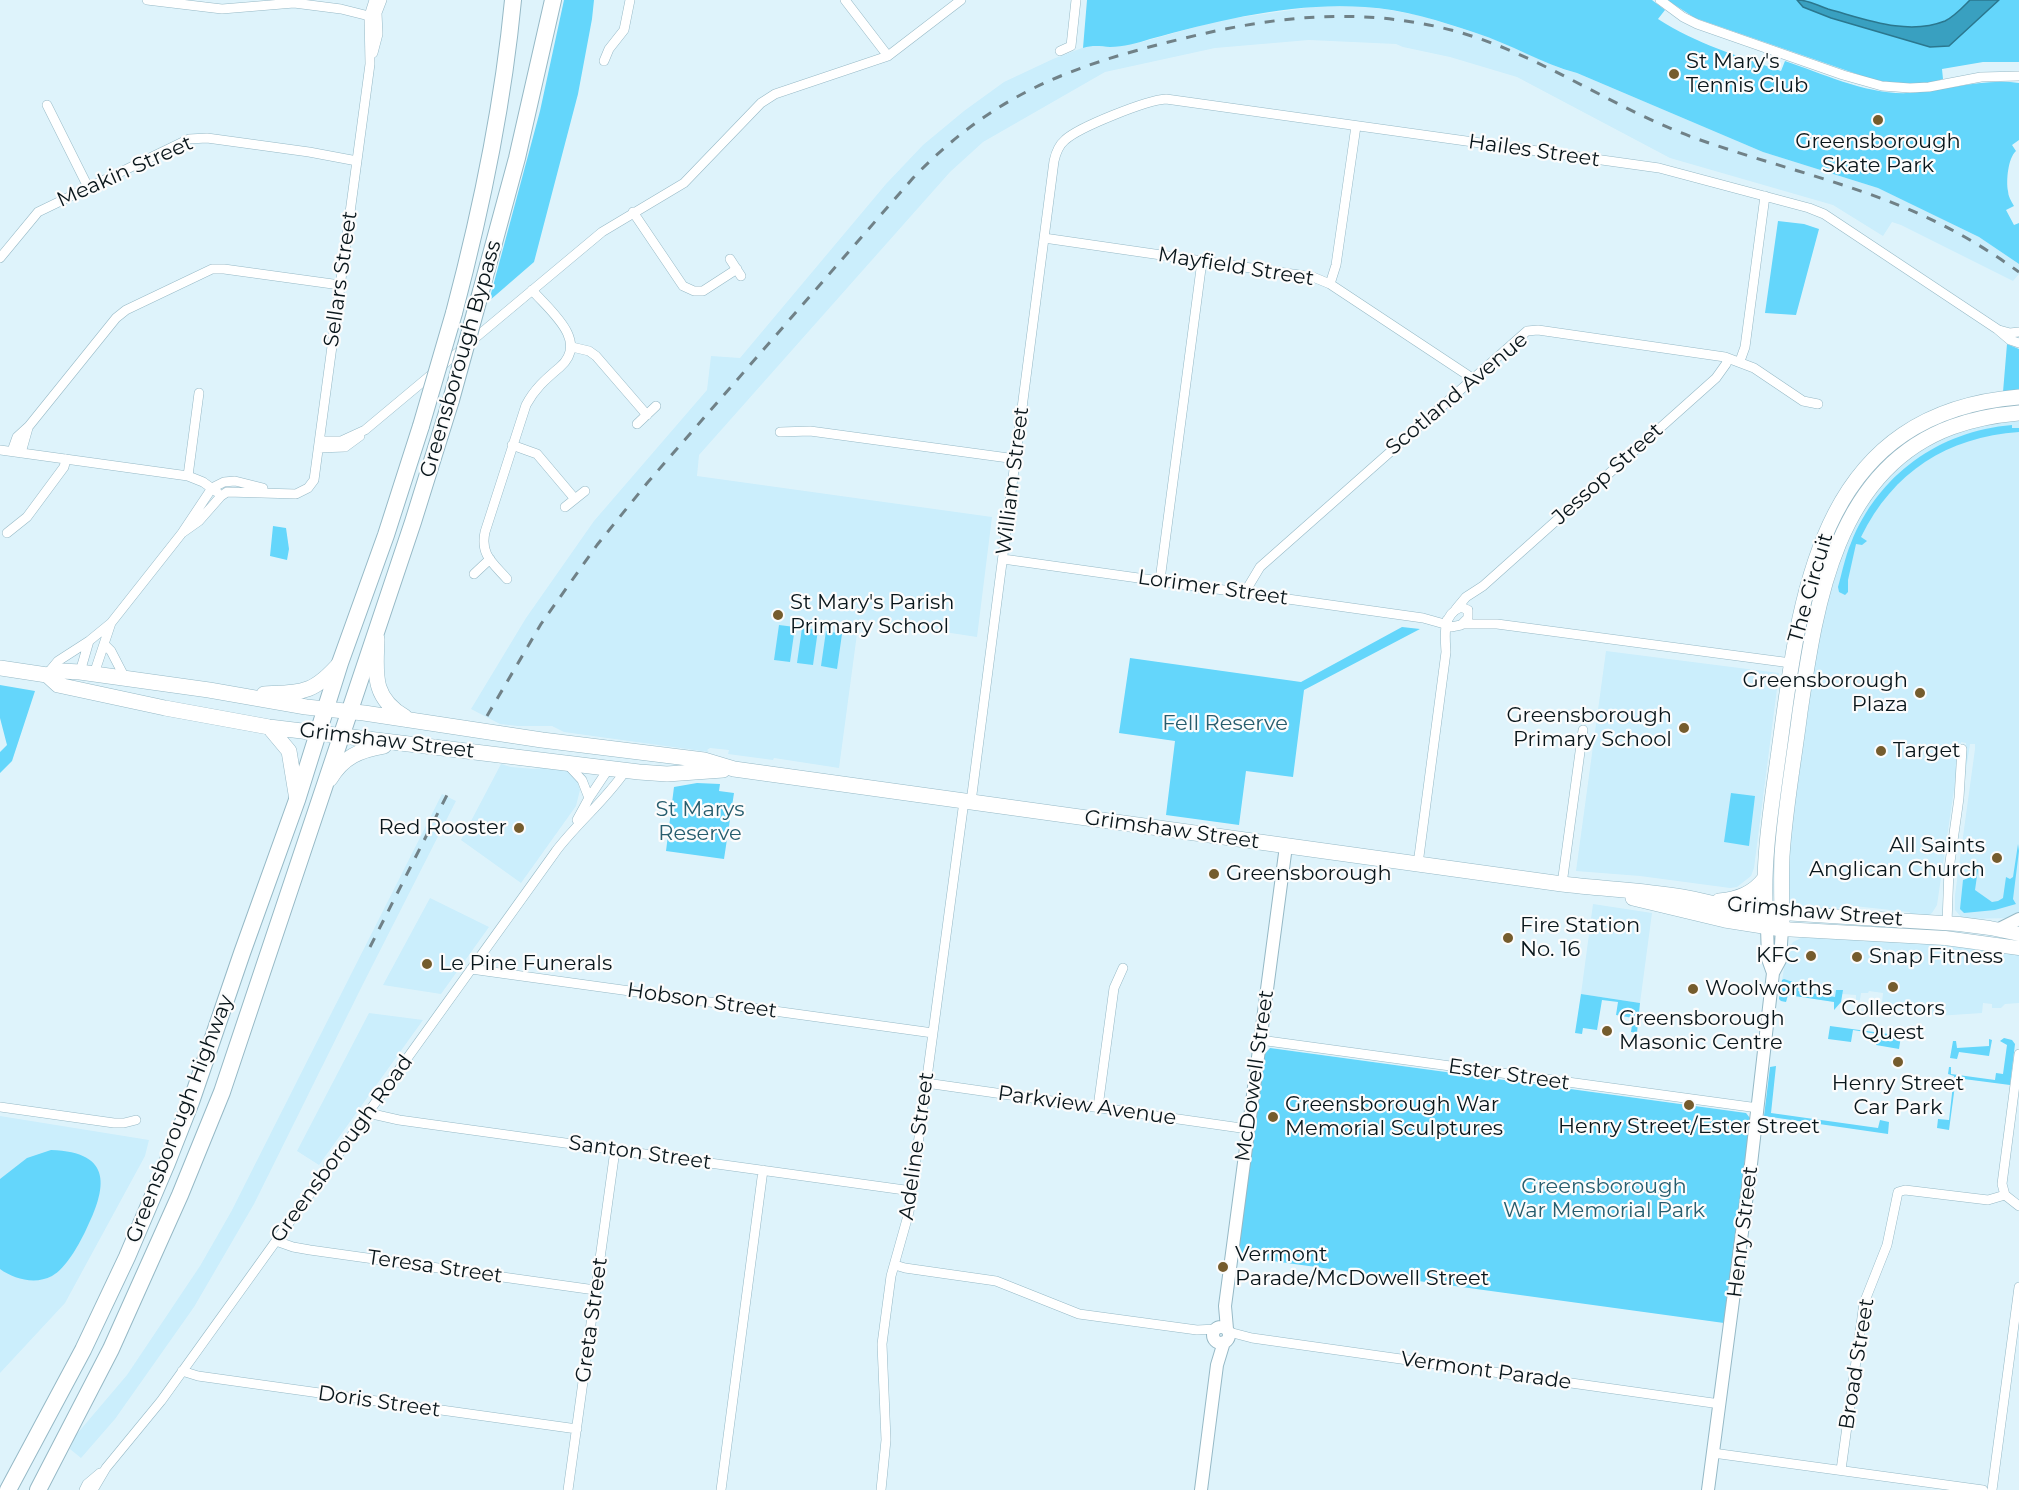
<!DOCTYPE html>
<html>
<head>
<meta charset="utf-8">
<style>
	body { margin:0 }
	canvas { display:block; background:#def3fb }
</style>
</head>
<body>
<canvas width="2019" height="1490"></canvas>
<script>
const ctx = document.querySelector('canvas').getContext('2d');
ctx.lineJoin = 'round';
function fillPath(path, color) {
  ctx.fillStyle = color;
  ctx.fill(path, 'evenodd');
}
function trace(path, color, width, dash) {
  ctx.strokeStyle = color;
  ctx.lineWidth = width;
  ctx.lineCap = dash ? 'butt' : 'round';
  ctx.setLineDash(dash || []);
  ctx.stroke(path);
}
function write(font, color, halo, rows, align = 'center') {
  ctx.font = font + ' Montserrat,sans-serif';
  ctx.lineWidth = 4.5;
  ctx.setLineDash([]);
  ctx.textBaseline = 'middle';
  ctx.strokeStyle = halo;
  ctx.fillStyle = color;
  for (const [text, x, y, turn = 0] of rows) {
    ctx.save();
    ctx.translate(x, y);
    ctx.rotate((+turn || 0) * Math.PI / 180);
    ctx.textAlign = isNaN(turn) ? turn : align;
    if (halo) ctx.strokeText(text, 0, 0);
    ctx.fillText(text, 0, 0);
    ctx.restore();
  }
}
fillPath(new Path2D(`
	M1313,7H1367L1390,10L1422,16L1501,41L1562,69L1577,73L1763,152L1878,188L1895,196L1979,237L2019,264V274L2013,281L1901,225L1892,222L1883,236L1833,205L1670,158L1517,77L1450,57L1403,47L1396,44L1309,40L1215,48L1105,72L983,142L950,172L699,455L697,476L992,517L977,637L859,619L839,768L774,758L773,760L728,754L729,750L710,748L707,750L709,752L564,732L552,726H518L500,724L471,709L526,618L594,521L707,390L711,356L740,358L886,184L923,145L964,111L1004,82L1053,59L1090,45L1110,47L1142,42L1221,20Z
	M2019,419V914L2014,918L1963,919L1955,910V895L1975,749V744H1970L1965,776L1966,743L1961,742L1937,905L1932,913L1927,916H1915L1909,912L1845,905L1836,910H1821L1791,905L1789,903L1788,852L1820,624L1851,528L1881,483L1919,450L1968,427Z
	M1606,651L1779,673L1754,868L1751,876L1737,887L1730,888L1640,876L1576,871Z
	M501,764L511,767L535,769L547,767L566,769L577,780L580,790L576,806L521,883L461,840Z
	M442,794L456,801L363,984L254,1204L194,1307L115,1419L81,1458L70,1449L76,1435L127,1375L200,1266L231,1212Z
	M430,898L489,927L441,994L383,985Z
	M1593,904L1652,913L1640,1003L1581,994Z
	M1803,937L1923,942L2019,953V1003L2005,1004L2001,1008H1992V1004L1983,1003L1982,1013L1937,1016L1903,1011L1904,1006L1882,1003L1883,993L1869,991L1868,993H1861L1860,1000H1856V995L1842,994L1841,1002L1834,1010V1002L1788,995L1786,1002L1781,1001L1779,999L1787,950L1793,942Z
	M369,1013L423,1020L319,1165L297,1151Z
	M0,1116L149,1140L145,1156L65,1303L0,1373Z`), '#cbeefc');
fillPath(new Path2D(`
	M564,0H594L592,19L578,94L534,262L489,301L540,111Z
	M1087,0H1652L1665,10L1658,19C1696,44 1739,56 1781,71L1785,61C1824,74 1867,95 1909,93C1946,91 1982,78 2019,83V140L2012,145L2016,151C2008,158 2006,181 2008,191C2008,196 2011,201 2014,206L2006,210L2014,225L2019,223V264L1979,237L1878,188L1763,152L1577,73C1542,64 1511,44 1476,33C1440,21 1403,9 1365,7C1292,2 1220,20 1150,39C1138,43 1123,47 1110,47C1100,46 1092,45 1083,48Z
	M1667,0H2019V62H1983L1942,69L1943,79C1922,87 1896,83 1874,80L1695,18Z
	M1778,221L1804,224L1819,229L1796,315L1765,313Z
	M2007,344L2019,349V390L2003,392Z
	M2012,425V428H2019V432C1947,437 1893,472 1861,537L1867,541L1862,545L1856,544L1848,580V592L1845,595L1839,592L1838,587C1842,573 1845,557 1851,543C1878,475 1939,431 2012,425Z
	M273,526L286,528L289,549L287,560L270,556Z
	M779,625L795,627L790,662L774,660Z
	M1402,627L1420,629L1304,690L1293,777L1246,771L1239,825L1166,815L1175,741L1119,733L1130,658L1301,682Z
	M802,628L818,630L813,665L797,663Z
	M826,631L842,634L837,669L821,666Z
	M0,685L35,691L12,761L0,773V752L7,745L0,718Z
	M697,783L720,784L719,791L734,793L724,859L666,851L674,787Z
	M1731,793L1755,796L1749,846L1724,842Z
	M2018,844L2019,851L2013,899L2016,904L1995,910L1964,913L1960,909L1963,880L1971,877L1974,879L1973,873L1975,868L1978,869L1975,890L1992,902L1998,901L2003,898L2006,877L2010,879L2013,877Z
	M1784,979L1799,984L1798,991L1835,997L1836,990H1843L1841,1002L1834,1010V1002L1788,995L1786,1002L1781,1001L1779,999L1782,980Z
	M1581,994L1640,1003L1637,1033L1631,1032L1633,1018L1616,1015L1618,1002L1602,1000L1597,1030L1583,1028L1582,1034L1575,1033Z
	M1830,1026L1896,1035L1897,1028H1900L1902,1030L1899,1049L1876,1045L1877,1034L1853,1030L1851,1042L1828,1039Z
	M2004,1038L2012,1040L2015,1044L2010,1085L1956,1078L1949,1130L1937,1128L1938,1119L1949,1120L1954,1076L1948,1074L1949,1067H1951V1074L1995,1080L1996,1073L2003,1074L2007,1045L2000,1041Z
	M1989,1039L1992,1040L1989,1056L1959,1052L1957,1059L1950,1058L1953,1041H1956L1957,1048L1989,1046Z
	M1270,1048L1746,1113L1750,1118L1748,1152L1745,1159L1724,1323L1236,1256L1263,1056Z
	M1776,1066L1771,1113L1878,1128L1880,1120L1889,1122L1888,1134L1764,1116L1770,1067Z
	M51,1150C114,1152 107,1188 85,1232C78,1246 66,1268 52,1276C35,1285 14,1279 0,1269V1179L27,1158Z`), '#64d6fb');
const water = new Path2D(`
	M1797,0C1809,0 1816,5 1828,9C1865,19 1907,36 1945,21C1954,17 1963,7 1970,0H1999L1949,46L1930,47L1831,18L1803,7Z`);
fillPath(water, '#39a0c0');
trace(water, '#2b778e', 1.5);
const minor = new Path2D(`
	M147,0L222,9L294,3L341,9L369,16L377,13
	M845,0L888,56
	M1660,0L1683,17L1697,24L1843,75L1882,86L1910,88L1929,87L1981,77L2019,76
	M1060,51L1071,46L1076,0
	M373,53L378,34L377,13L382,0
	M604,61L609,49L624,30L630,0
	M47,105L88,187
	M633,212L683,286L694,291H703L737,269
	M1044,238L1313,277L1330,284L1472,378
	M0,258L38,212L189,139L207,138L309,152L357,161
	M730,259L741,276
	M1330,284L1336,265L1356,126
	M1999,330L2010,333L2019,332
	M572,347L589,351L596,356L647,415
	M1740,361L1745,347L1765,196
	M637,424L656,406
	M780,432L810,431L1016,459
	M320,441H341L365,430L602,232L684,183L761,103L775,94L888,56L961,0
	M512,445L537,454L575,499
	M319,448L345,447L360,436
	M0,450L188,476L203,482L217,492
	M12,451L17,437L29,426L116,318L126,310L212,269H224L340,285
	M21,453L28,428
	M188,476L199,393
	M565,507L585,491
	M7,533L27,517L64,467L66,459
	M182,533L199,521L221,496L227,492L296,494L308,488L314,480L370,64L369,16L374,0
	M1003,559L1423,618L1448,625
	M474,574L490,559
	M507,579C493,563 480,555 485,532L526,405C535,388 546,379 560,367C590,341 549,310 532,290
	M1160,580L1202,261
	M1245,592L1260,567L1527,331L1538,330L1725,357L1754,368L1803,401L1818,404
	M1456,609L1466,597L1483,586L1716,378L1726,364L1728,358
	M1463,624H1497L1791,663
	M104,644L111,651L125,678
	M80,672L89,641L111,623L182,533L212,488L224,482L235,481L263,488
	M48,673L58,661L89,641
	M94,674L111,623
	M568,765L582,780L589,798
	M971,802L1054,161C1056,152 1059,145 1065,140C1079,127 1147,100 1166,99L1659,168L1809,208L1824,214L1997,329L2010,340L2019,343
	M577,820L589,798L609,768
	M1418,864L1446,652C1445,635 1442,615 1461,607L1468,610V618L1461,625L1451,627L1448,625L1447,620
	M1562,884L1583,730
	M1947,923L1949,869L1959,798L1962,749
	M471,969L933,1033
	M1260,1040L1758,1108
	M2019,1054L2002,1184L2005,1195L2019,1206
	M926,1083L1248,1129
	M0,1107L114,1123H124L136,1120
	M1098,1107L1114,988L1123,968
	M368,1113L399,1120L912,1191
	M276,1241L293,1247L310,1250L595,1290
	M895,1265L905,1268L996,1281L1079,1314L1197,1330L1216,1329
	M1229,1332L1252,1338L1720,1404
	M182,1371L198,1376L577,1429
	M1713,1453L1983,1490
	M1841,1470L1864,1303L1887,1245L1898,1192L1905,1190L1988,1200L2005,1195
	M84,1490L87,1484L100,1473
	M93,1490L106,1468L161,1401L556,851C578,822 606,800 626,770
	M568,1490L615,1150
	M721,1490L763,1170
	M881,1490L886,1440L882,1344L891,1276L909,1212L964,801
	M1992,1490L2019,1287`);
const tertiary = new Path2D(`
	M1767,927L1768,959L1773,973
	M1999,929L2019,919
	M1213 1335a8 8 0 1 1 16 0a8 8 0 1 1-16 0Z
	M1227,1329L1225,1306L1286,846
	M1201,1490L1217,1365L1224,1342
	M1708,1490L1751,1164L1773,973L1780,960L1782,929`);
const secondary = new Path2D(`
	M1782,913L1959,924L1990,928L2019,934
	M1782,929L1945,938L2019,948`);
const primary = new Path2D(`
	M377,639C376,673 371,697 405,717
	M0,668L47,675L62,671L80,672L209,690L306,707L364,713L542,740L704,760L734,769L1562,884C1602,889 1642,890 1682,897C1715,903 1747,913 1782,913
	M47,675L58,685L165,708L269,727L639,772L667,774L723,770
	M264,694C303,692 313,694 340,663
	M269,727L289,751L297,800
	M330,779C343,757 360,750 384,746
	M1633,898L1725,920L1782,929C1782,905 1781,881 1782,856C1785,808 1794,760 1800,712C1816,604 1835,470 1952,427C1974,419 1996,415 2019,413
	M1719,901C1738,899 1753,894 1765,878
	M1766,921C1761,860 1773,797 1781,736C1802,579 1825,413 2019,397`);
const trunk = new Path2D(`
	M481,291L517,158L553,0
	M454,313C481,211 503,106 513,0
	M8,1490L83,1350L127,1257L167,1163L191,1102L242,953L297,800L340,663L386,535L421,426
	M38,1490L111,1349L180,1195L222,1092L413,522L451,400`);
trace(minor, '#96b9c6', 10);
trace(tertiary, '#96b9c6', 14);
trace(secondary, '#96b9c6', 15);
trace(primary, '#96b9c6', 16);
trace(trunk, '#96b9c6', 18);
trace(minor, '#fff', 9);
trace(tertiary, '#fff', 12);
trace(secondary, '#fff', 14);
trace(primary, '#fff', 15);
trace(trunk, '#fff', 16);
trace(new Path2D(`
	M487,716L541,624L597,545L648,482L913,178C994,94 1070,66 1181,39C1274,16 1361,6 1455,31C1539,54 1611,107 1692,137C1761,162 1835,179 1903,207C1945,224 1983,246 2019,272
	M370,947L447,795`), '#708187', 3, [10, 10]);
const trunkBridge = new Path2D(`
	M451,400L481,291
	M421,426L454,313`);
trace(trunkBridge, '#96b9c6', 18, []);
trace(trunkBridge, '#fff', 16);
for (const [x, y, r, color] of [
	[1674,74,6,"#755c2d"],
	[1878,120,6,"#755c2d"],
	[778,615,6,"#755c2d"],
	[1920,693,6,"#755c2d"],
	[1684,728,6,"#755c2d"],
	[1881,751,6,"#755c2d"],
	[519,828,6,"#755c2d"],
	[1997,858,6,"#755c2d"],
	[1214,874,6,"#755c2d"],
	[1508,938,6,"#755c2d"],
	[1811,956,6,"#755c2d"],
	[1857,957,6,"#755c2d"],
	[427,964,6,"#755c2d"],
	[1893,987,6,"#755c2d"],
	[1693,989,6,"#755c2d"],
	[1607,1031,6,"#755c2d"],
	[1898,1062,6,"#755c2d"],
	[1689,1105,6,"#755c2d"],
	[1273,1117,6,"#755c2d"],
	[1223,1267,6,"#755c2d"]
]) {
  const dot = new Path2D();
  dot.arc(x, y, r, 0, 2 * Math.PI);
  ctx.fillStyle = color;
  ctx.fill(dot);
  trace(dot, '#fcfcfc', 2);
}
write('21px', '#09161b', '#fcfcfc', [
	["St Mary's",1686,62],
	["Tennis Club",1686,86],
	["Greensborough",1878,142,"center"],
	["Skate Park",1878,166,"center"],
	["St Mary's Parish",790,603],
	["Primary School",790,627],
	["Greensborough",1908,681,"right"],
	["Plaza",1908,705,"right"],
	["Greensborough",1672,716,"right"],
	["Primary School",1672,740,"right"],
	["Target",1893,751],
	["Red Rooster",507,828,"right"],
	["All Saints",1985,846,"right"],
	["Anglican Church",1985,870,"right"],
	["Greensborough",1226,874],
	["Fire Station",1520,926],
	["No. 16",1520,950],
	["KFC",1799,956,"right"],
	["Snap Fitness",1869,957],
	["Le Pine Funerals",439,964],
	["Woolworths",1705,989],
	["Collectors",1893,1009,"center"],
	["Quest",1893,1033,"center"],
	["Greensborough",1619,1019],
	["Masonic Centre",1619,1043],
	["Henry Street",1898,1084,"center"],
	["Car Park",1898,1108,"center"],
	["Greensborough War",1285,1105],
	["Memorial Sculptures",1285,1129],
	["Henry Street/Ester Street",1689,1127,"center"],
	["Vermont",1235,1255],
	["Parade/McDowell Street",1235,1279]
], 'left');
write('21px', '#09161b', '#fcfcfc', [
	["Hailes Street",1534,151,8],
	["Meakin Street",125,172,-24],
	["Mayfield Street",1236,267,9],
	["Sellars Street",341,279,-82],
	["Greensborough Bypass",461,359,-74],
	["Scotland Avenue",1457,394,-40],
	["Jessop Street",1608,474,-42],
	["William Street",1013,481,-83],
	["Lorimer Street",1213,588,8],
	["The Circuit",1811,588,-74],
	["Grimshaw Street",387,741,7],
	["Grimshaw Street",1172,830,8],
	["Grimshaw Street",1815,912,5],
	["Hobson Street",702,1001,8],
	["Ester Street",1509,1075,8],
	["McDowell Street",1255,1076,-82],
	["Parkview Avenue",1087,1106,8],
	["Greensborough Highway",180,1119,-69],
	["Adeline Street",917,1146,-82],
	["Greensborough Road",342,1149,-54],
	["Santon Street",640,1153,8],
	["Henry Street",1743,1232,-83],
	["Teresa Street",435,1267,8],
	["Greta Street",592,1320,-82],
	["Broad Street",1857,1364,-81],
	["Vermont Parade",1486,1371,8],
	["Doris Street",379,1402,8]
]);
write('21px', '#265d6e', '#fcfcfc', [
	["Fell Reserve",1225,724],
	["St Marys",700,810],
	["Reserve",700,834],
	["Greensborough",1604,1187],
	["War Memorial Park",1604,1211]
]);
</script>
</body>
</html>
